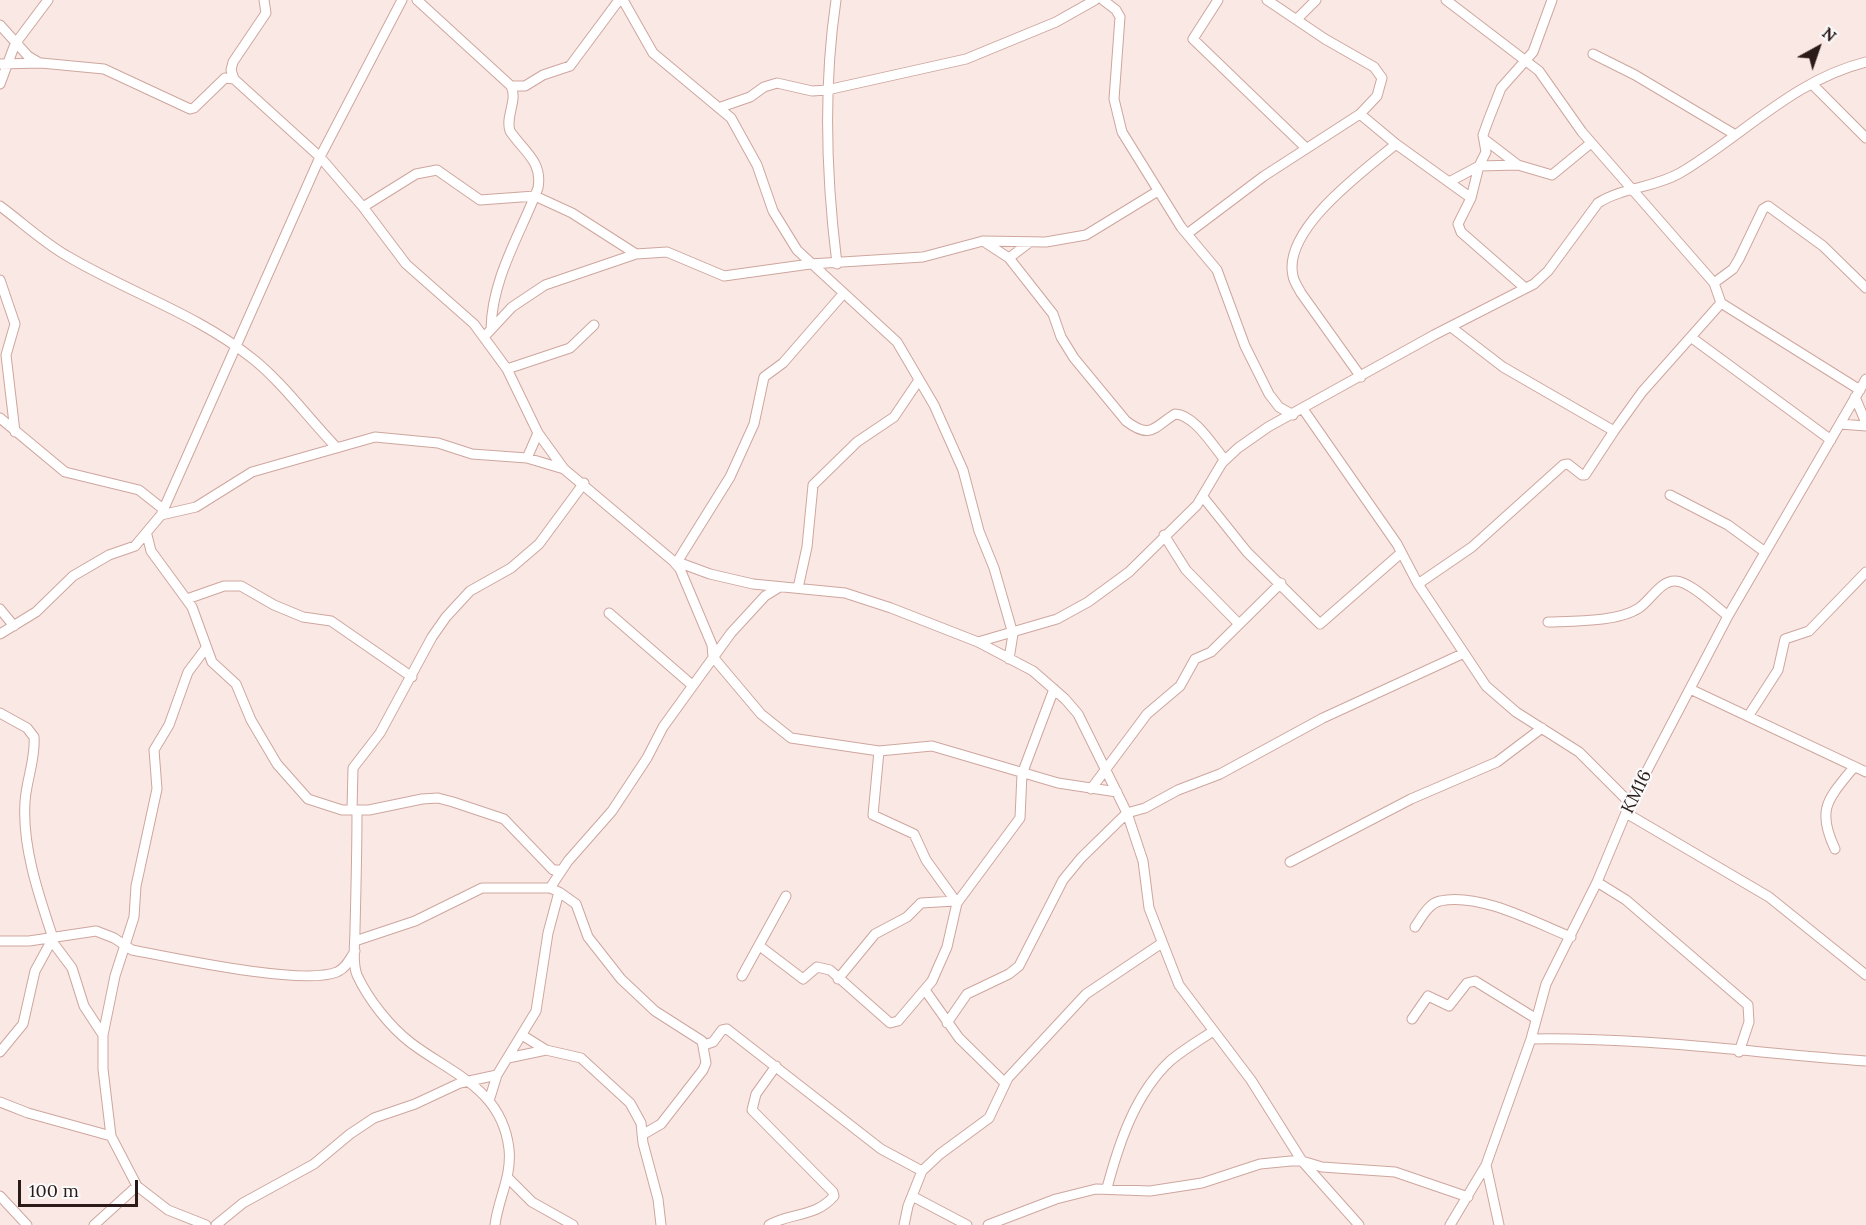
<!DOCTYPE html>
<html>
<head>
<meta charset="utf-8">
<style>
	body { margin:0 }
	#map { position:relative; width:1866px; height:1225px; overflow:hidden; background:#fae8e5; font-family:Lora,serif }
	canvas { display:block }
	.north { position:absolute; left:1788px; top:18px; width:60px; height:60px; -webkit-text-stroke:4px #fafafa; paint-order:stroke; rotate:40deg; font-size:16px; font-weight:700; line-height:24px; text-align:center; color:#2a1b18 }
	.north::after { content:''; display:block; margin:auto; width:21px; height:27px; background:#2a1b18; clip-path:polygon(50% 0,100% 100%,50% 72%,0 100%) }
	.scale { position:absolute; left:18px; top:1180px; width:120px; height:27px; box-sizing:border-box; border:3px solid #2a1b18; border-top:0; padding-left:8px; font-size:18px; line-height:21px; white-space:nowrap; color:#2a1b18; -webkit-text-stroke:4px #fafafa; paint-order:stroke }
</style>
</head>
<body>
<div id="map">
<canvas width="1866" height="1225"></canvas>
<div class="north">N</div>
<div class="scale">100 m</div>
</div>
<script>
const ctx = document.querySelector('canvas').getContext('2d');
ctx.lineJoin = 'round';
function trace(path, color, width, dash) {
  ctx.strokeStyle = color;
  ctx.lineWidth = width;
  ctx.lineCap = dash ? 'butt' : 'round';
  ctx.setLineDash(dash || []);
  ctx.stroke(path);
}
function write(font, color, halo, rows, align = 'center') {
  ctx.font = font + ' Lora,serif';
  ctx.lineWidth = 4.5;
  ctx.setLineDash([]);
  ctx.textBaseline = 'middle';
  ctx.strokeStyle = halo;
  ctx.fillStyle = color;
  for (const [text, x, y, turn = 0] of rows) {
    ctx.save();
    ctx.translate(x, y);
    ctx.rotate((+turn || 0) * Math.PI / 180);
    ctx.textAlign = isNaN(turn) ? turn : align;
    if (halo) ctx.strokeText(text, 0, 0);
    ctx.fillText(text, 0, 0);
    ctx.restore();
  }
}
const minor = new Path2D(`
	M264,0L266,13L233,62L231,70L234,79L320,157L363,207L406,264L474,324L507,369L538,433L564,469L672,560L710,574L753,584L845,593L891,608L978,642L1033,671L1065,699L1078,714L1127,813L1143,861L1149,908L1179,985L1251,1080L1302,1161L1359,1225
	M417,0L511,86C518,101 505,116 510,131C523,151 543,161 538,188C520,235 492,278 491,329
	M623,0L653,53L731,118L757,165L773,211L797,250L897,342L934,405L963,470L979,531L994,568L1013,634L1009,659
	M836,0C823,88 826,176 837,264
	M1103,0L1116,10L1120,17L1114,99L1122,132L1181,227L1217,270L1245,346L1269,394L1279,407L1293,415
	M1218,0L1193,39L1306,148
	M1446,0L1539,71L1582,132L1714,283L1721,303L1642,392L1614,431L1503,367L1451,327
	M1297,19L1316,0
	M0,25L28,56L38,62
	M1593,54L1635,75L1734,134
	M0,64L41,63L104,69L190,109L194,108L225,78L234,79
	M0,84L15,44L48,0
	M1813,85L1866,138
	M511,86H525L543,75L570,66L619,0
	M721,107L750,97L764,87L777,83L812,91L827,90L966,59L1056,22L1095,0
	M1360,114L1396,144L1471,198L1458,224L1461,232L1525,288
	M1484,139L1518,165
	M1449,182L1479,166L1518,165L1552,175L1591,143
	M1471,198L1479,166L1486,152L1483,135L1488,121L1501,88L1533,52L1552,0
	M0,206C23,223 44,243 69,257C130,293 197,314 253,359C283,383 309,419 337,448
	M363,207L416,174L437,170L480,200L535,196L572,213L636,254
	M1187,234L1264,176L1360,114L1377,96L1382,78L1374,67L1325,39L1267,0
	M983,241L1009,258L1053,314L1061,337L1074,358L1126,421C1151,440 1154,427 1175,414C1195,415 1213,446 1225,460
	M1009,258L1030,242
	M0,280L15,324L6,355L15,432
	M1714,283L1733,269L1739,259L1763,209L1768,206L1823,246L1866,288
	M1721,303L1860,390
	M484,337L512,307L545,285L636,254L667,252L724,276L810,264L923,257L983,241L1046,242L1086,235L1158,191
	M1692,338L1831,440
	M507,369L570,348L594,325
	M1361,377L1301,293C1298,287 1294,282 1293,276C1282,229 1365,170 1396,144
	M1855,397L1866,423
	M1303,409L1397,544L1418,584L1486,686L1516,712L1579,752L1630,803
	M0,418L65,472L139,490L163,509
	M1840,424L1866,426
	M527,458L538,433
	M1670,495L1728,525L1765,552
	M1203,497L1247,552L1320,624L1401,553
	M161,515L196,507L252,472L375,437L438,443L472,454L527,458L564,469
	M147,535L151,551L192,607L212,662L236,684L251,720L277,764L308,799L342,810H369L422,799L438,798L453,802L504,819L553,870H562
	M1164,535L1186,570L1238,623
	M674,562L680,569L712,645L713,657L761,714L791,738L879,751L932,746L1058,783L1117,792
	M677,562L730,477L754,424L764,377L783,363L843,294
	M1418,584L1472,547L1563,465L1568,464L1582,475H1585L1614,431
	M798,588L807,547L813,485L857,442L894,417L919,380
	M187,599L224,586H241L274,605L303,617L331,621L412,677
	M0,609L14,626
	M609,613L692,685
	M1548,622C1574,621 1618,622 1639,608C1651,600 1660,581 1675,581C1690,581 1716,607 1728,616
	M0,634L36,612L73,576L109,555L135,546L161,515L320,157L402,0
	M978,642L1057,619L1088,602L1129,572L1197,505L1222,463L1238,448L1268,427L1434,335L1534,284L1548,271L1598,203C1623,187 1654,188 1680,173C1741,137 1795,79 1866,62
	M1690,689L1866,772
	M0,713L27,728L34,737C36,758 26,781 25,802C22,847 39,896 53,938L35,971L23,1024L0,1052
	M1749,715L1778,670L1785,639L1809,631L1866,572
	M879,751L873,815L914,834L926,860L957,903
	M1091,789L1147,714L1180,686L1195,659L1211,652L1281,583
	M1626,813L1769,897L1866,975
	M1835,849C1816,809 1828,799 1854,767
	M1290,862L1411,799L1497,762L1542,728
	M1597,882L1626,900L1748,1005L1749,1022L1739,1052
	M550,888L568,861L612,811L647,758L663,727L731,633L765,596L778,588
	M1415,927C1421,918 1429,903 1440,901C1479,892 1536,923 1571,937
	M51,940L72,968L84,1006L103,1035
	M0,941H29L96,931L114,938L132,950C174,958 303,986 337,972C346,968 350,959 355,951
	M355,941L415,921L482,888H550L559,892L576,904L588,937L621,979L655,1011L702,1041L706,1063L703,1070L661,1124L642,1135
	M761,947L803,979L817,967L830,970L890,1023L898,1021L932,981L947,947L957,903L1020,818L1022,774L1054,689
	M742,976L786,896
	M838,979L875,934L907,917L921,903L955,901
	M925,990L959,1038L1005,1083
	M1412,1019L1428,996L1449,1006L1467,983L1475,981L1535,1018
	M947,1023L967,994L1009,974L1019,966L1063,880L1081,858L1127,813L1145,808L1178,790L1220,774L1323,718L1462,654
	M522,1035L546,1050L581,1058L630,1103L641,1123L643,1143L658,1199L661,1225
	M1531,1039C1642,1037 1755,1053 1866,1061
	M704,1045L713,1042L722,1030L727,1029L881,1149L922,1171
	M508,1058L546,1050
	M489,1101L497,1075L536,1011L548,933L559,892
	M0,1102L28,1113L111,1136L137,1186L168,1210L206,1225
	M111,1136L103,1069V1035L115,976L134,917L136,886L157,789L154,750L169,725L188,672L206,648
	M1486,1165L1499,1225
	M508,1178L532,1202L573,1225
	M1107,1188C1119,1143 1135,1094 1170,1061C1183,1050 1198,1041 1212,1032
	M0,1196L27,1225
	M912,1196L967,1225
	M94,1225L137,1186
	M216,1225L243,1203L314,1164L350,1134L374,1118L415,1104L460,1083L497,1075
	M495,1225C498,1199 512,1177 509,1149C502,1089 452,1074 411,1043C390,1027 368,999 357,975C352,963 355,943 355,929C356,890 357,850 357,810H352L353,768L380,733L432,637L446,617L470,591L511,568L539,544L584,483
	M769,1225C791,1212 815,1218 834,1196L833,1192L752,1110L756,1094L776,1066
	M904,1225L908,1206L922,1171L940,1154L989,1118L1008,1078L1086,994L1162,943
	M988,1225L1056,1199L1096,1189L1150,1191L1202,1183L1260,1164L1291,1161H1302L1322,1167L1395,1172L1468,1197
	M1450,1225L1486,1165L1531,1039L1546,984L1597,882L1630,803L1728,616L1866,379`);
trace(minor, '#cea69e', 11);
trace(minor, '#fff', 9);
write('18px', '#2a1b18', '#fafafa', [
	["KM16",1637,792,-64]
]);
</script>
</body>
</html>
